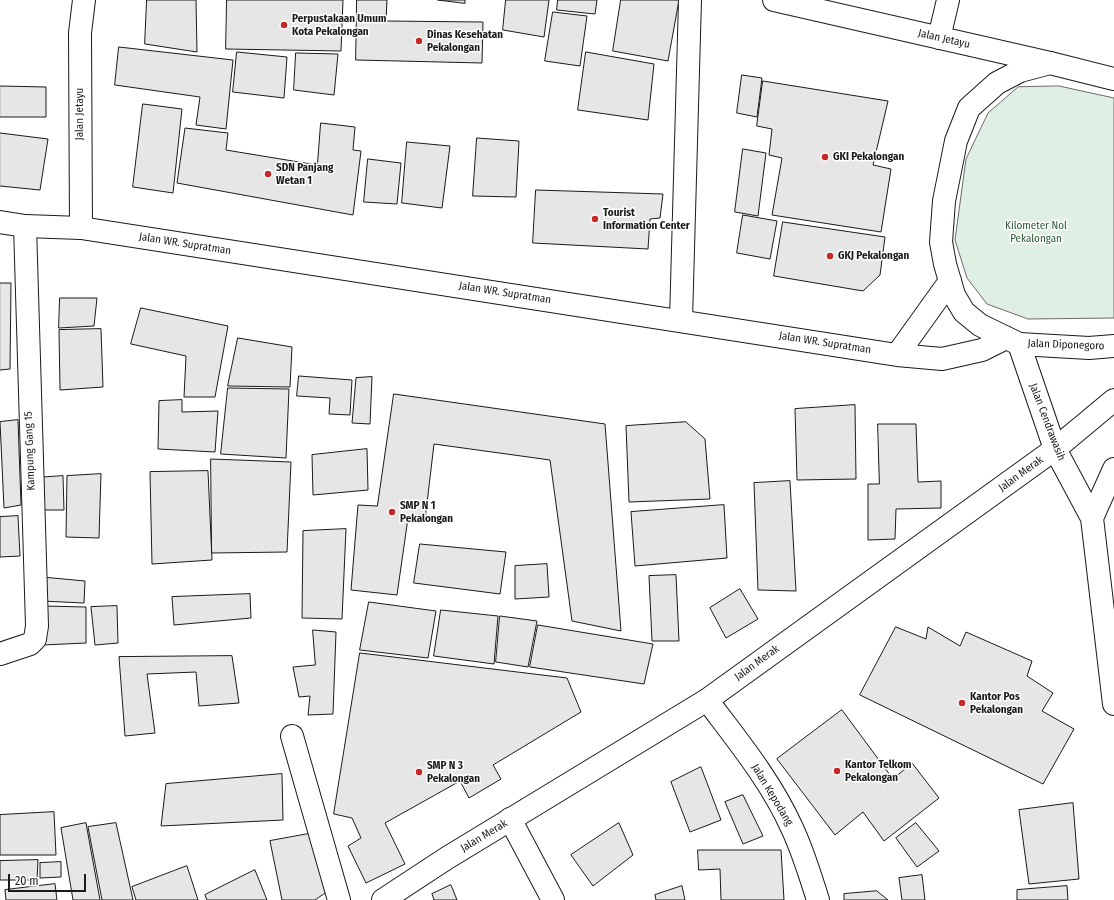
<!DOCTYPE html>
<html>
<head>
<meta charset="utf-8">
<style>
	body { margin:0 }
	#map { position:relative; width:1114px; height:900px; overflow:hidden; background:#fff; font-family:"Fira Sans Condensed",sans-serif }
	canvas { display:block }
	.scale { position:absolute; left:8px; top:874px; width:78px; height:18px; box-sizing:border-box; border:2px solid #1a1a1a; border-top:0; padding-left:5px; font-size:12px; line-height:14px; white-space:nowrap; color:#1a1a1a; -webkit-text-stroke:3px #fff; paint-order:stroke }
</style>
</head>
<body>
<div id="map">
<canvas width="1114" height="900"></canvas>
<div class="scale">20 m</div>
</div>
<script>
const ctx = document.querySelector('canvas').getContext('2d');
ctx.lineJoin = 'round';
function fillPath(path, color) {
  ctx.fillStyle = color;
  ctx.fill(path, 'evenodd');
}
function trace(path, color, width, dash) {
  ctx.strokeStyle = color;
  ctx.lineWidth = width;
  ctx.lineCap = dash ? 'butt' : 'round';
  ctx.setLineDash(dash || []);
  ctx.stroke(path);
}
function write(font, color, halo, rows, align = 'center') {
  ctx.font = font + ' "Fira Sans Condensed",sans-serif';
  ctx.lineWidth = 3;
  ctx.setLineDash([]);
  ctx.textBaseline = 'middle';
  ctx.strokeStyle = halo;
  ctx.fillStyle = color;
  for (const [text, x, y, turn = 0] of rows) {
    ctx.save();
    ctx.translate(x, y);
    ctx.rotate((+turn || 0) * Math.PI / 180);
    ctx.textAlign = isNaN(turn) ? turn : align;
    if (halo) ctx.strokeText(text, 0, 0);
    ctx.fillText(text, 0, 0);
    ctx.restore();
  }
}
const green = new Path2D(`
	M1059,86L1114,98V318L1028,319L987,304L967,278L955,240L966,159L988,113L1018,87Z`);
fillPath(green, '#e0efe3');
trace(green, '#6a6a6a', 1);
const building = new Path2D(`
	M147,0H196L197,52L145,44Z
	M227,0H343L341,51L226,49Z
	M357,0H387L386,21L483,22L482,63L356,60Z
	M438,0H465V3Z
	M506,0H549L544,37L503,30Z
	M558,0H597L595,14L557,10Z
	M621,0H679L668,61L613,51Z
	M553,12L587,16L580,66L545,61Z
	M119,47L233,60L226,129L196,125L200,97L115,85Z
	M237,52L287,57L284,98L233,92Z
	M586,52L654,64L648,120L578,110Z
	M296,53L338,54L334,95L294,90Z
	M742,75L762,78L757,117L737,113Z
	M763,81L888,101L873,165L891,169L881,232L772,215L782,158L769,155L772,129L757,126Z
	M0,86L46,87V117H0Z
	M143,104L182,109L173,193L133,187Z
	M321,123L355,127L353,150L361,151L353,215L177,183L185,128L228,133L226,150L317,165Z
	M0,133L48,139L40,190L0,186Z
	M477,138L519,141L516,197L473,196Z
	M407,142L450,146L442,208L402,203Z
	M743,149L766,153L758,216L735,212Z
	M368,159L401,163L397,204L364,202Z
	M536,190L663,194L660,218L650,219L648,249L533,243Z
	M743,215L777,221L770,259L737,253Z
	M783,222L885,237L880,275L863,291L774,276Z
	M0,283H11L10,369L0,370Z
	M60,298H97L94,326L59,328Z
	M141,308L228,326L215,397H184L186,356L131,344Z
	M101,329L103,387L60,390L59,330Z
	M238,338L292,347L290,387L228,386Z
	M299,376L352,380L350,415L329,414L330,398L297,396Z
	M372,377L370,424L352,423L356,378Z
	M228,388L289,389L286,458L221,454Z
	M394,394L605,424L621,631L572,621L550,460L434,444L425,520L408,518L397,595L351,590L358,505L377,506Z
	M182,400V412L218,411L215,452L158,449L159,401Z
	M855,405L856,479L797,480L795,409Z
	M18,420L21,505L4,508L0,422Z
	M686,422L705,439L710,499L629,502L626,426Z
	M878,424H916L918,482L941,481V508L896,509L895,539L868,540V484H879Z
	M367,449L368,490L313,495L312,455Z
	M211,459L291,462L287,552L212,553Z
	M208,471L212,560L152,564L150,472Z
	M101,474L99,538L66,537L67,476Z
	M63,476L64,510H38L35,478Z
	M790,481L796,591L758,590L754,483Z
	M724,505L727,558L635,566L631,512Z
	M18,516L20,556L0,557V517Z
	M346,529L342,619L302,618L303,531Z
	M420,544L506,552L500,594L414,583Z
	M547,564L549,597L515,599V566Z
	M676,575L679,641H652L649,576Z
	M42,577L85,581L84,603L41,601Z
	M740,589L758,619L726,638L710,608Z
	M250,594L251,618L174,625L172,597Z
	M369,602L436,611L428,658L360,650Z
	M43,606L86,607V643L43,645Z
	M117,606L118,643L95,645L91,607Z
	M441,610L498,616L494,664L434,656Z
	M500,616L537,621L528,667L496,662Z
	M538,625L653,644L644,684L530,667Z
	M896,627L926,639L928,627L960,646L966,632L1032,661L1027,676L1053,693L1042,711L1074,729L1043,784L860,695Z
	M313,630L336,632L333,714L308,715L310,696L299,697L293,667L315,665Z
	M360,653L567,678L581,712L493,765L501,779L469,798L460,781L385,823L405,864L366,883L348,846L361,838L352,818L334,814Z
	M232,656L239,703L199,706L196,672L147,674L155,733L125,736L119,657Z
	M842,710L893,779L912,763L939,798L884,841L863,812L835,835L777,759Z
	M701,767L721,820L690,832L671,782Z
	M282,774L283,820L161,826L166,784Z
	M743,795L763,836L743,844L725,802Z
	M1073,803L1079,879L1029,884L1019,810Z
	M54,812L56,855H0V815Z
	M86,823L100,900H73L61,828Z
	M116,823L133,900H102L88,827Z
	M619,823L633,855L593,886L571,855Z
	M916,823L939,851L917,867L896,838Z
	M319,832L328,891L315,900H282L270,841Z
	M698,850H781L784,900H721L720,869L699,870Z
	M38,860L37,880H0V861Z
	M61,862V877L40,878V863Z
	M187,866L198,900H136L132,887Z
	M255,870L267,900H207L205,895Z
	M922,875L925,900H902L899,878Z
	M55,884L57,900H6L5,890Z
	M451,885L457,900H434L432,894Z
	M682,886L685,900H656L655,895Z
	M1067,886L1068,900H1017V890Z
	M877,891L888,900H844V894Z`);
fillPath(building, '#e6e6e6');
trace(building, '#1a1a1a', 1);
const street = new Path2D(`
	M774,0L1050,63
	M939,38L948,0
	M81,228L80,33L84,0
	M681,320L690,0
	M0,654L30,644L35,639L37,626L25,226
	M707,700C737,740 771,781 792,828C803,851 810,875 818,900
	M292,736L339,900
	M510,819L553,900`);
const secondary = new Path2D(`
	M0,222L25,226L81,228L897,355L942,359L982,350L1006,338
	M1019,344L1055,449L1092,518L1114,704
	M897,355L950,281
	M1092,518L1114,469
	M383,900L447,858L707,700L1055,449L1114,400`);
const primary = new Path2D(`
	M1114,79L1050,63L1020,71L997,83L969,108L956,141L944,201L941,242L945,264L954,295L964,312L980,325L1019,344L1089,348L1114,346`);
trace(street, '#1a1a1a', 24);
trace(secondary, '#1a1a1a', 24);
trace(primary, '#1a1a1a', 24);
trace(street, '#fff', 22);
trace(secondary, '#fff', 22);
trace(primary, '#fff', 22);
for (const [x, y, r, color] of [
	[284,25,4,"#c62828"],
	[419,41,4,"#c62828"],
	[825,157,4,"#c62828"],
	[268,174,4,"#c62828"],
	[595,219,4,"#c62828"],
	[830,256,4,"#c62828"],
	[392,512,4,"#c62828"],
	[962,703,4,"#c62828"],
	[837,771,4,"#c62828"],
	[419,772,4,"#c62828"]
]) {
  const dot = new Path2D();
  dot.arc(x, y, r, 0, 2 * Math.PI);
  ctx.fillStyle = color;
  ctx.fill(dot);
  trace(dot, '#fff', 1.5);
}
write('bold 11px', '#1a1a1a', '#fff', [
	["Perpustakaan Umum",292,19],
	["Kota Pekalongan",292,32],
	["Dinas Kesehatan",427,35],
	["Pekalongan",427,48],
	["GKI Pekalongan",833,157],
	["SDN Panjang",276,168],
	["Wetan 1",276,181],
	["Tourist",603,213],
	["Information Center",603,226],
	["GKJ Pekalongan",838,256],
	["SMP N 1",400,506],
	["Pekalongan",400,519],
	["Kantor Pos",970,697],
	["Pekalongan",970,710],
	["Kantor Telkom",845,765],
	["Pekalongan",845,778],
	["SMP N 3",427,766],
	["Pekalongan",427,779]
], 'left');
write('11px', '#1a1a1a', '#fff', [
	["Jalan Jetayu",944,39,13],
	["Jalan Jetayu",80,114,-90],
	["Jalan WR. Supratman",185,244,9],
	["Jalan WR. Supratman",505,293,9],
	["Jalan WR. Supratman",825,343,9],
	["Jalan Diponegoro",1066,345,2],
	["Jalan Cendrawasih",1047,422,69],
	["Kampung Gang 15",30,451,-92],
	["Jalan Merak",1021,474,-36],
	["Jalan Merak",757,663,-36],
	["Jalan Kepodang",772,795,59],
	["Jalan Merak",484,836,-31]
]);
write('11px', '#2b5a34', '#fff', [
	["Kilometer Nol",1036,226],
	["Pekalongan",1036,239]
]);
</script>
</body>
</html>
